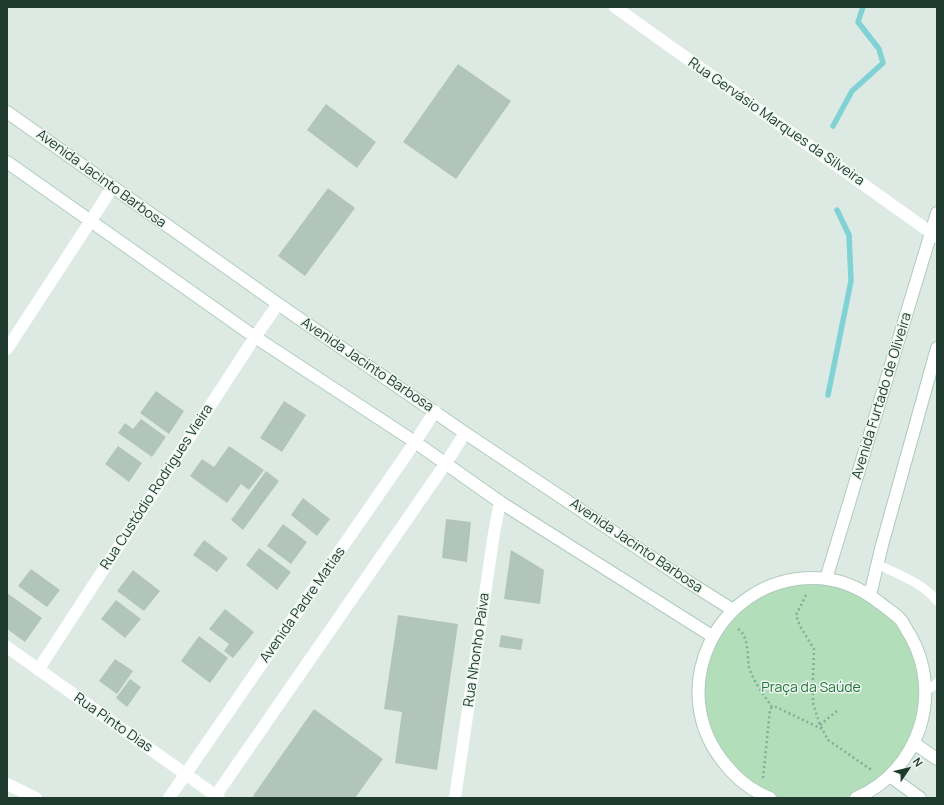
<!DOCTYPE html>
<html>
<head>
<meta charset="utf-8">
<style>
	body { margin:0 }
	#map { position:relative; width:944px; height:805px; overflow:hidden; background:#ddeae3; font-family:Manrope,sans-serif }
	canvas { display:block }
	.frame { position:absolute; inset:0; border:8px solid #1e3a2f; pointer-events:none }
	.north { position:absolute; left:888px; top:749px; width:40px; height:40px; -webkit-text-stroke:3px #edf7f1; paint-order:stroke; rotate:55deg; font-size:11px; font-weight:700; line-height:16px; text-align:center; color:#1e3a2f }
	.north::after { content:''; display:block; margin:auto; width:14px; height:18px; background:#1e3a2f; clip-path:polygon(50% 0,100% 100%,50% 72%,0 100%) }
</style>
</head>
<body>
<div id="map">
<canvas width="944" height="805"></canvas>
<div class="frame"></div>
<div class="north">N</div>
</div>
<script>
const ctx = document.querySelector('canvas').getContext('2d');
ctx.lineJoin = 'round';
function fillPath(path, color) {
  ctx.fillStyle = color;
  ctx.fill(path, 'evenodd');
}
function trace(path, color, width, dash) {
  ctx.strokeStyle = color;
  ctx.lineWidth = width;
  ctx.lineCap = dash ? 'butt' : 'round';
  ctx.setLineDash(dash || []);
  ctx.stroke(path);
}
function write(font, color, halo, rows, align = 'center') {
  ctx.font = font + ' Manrope,sans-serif';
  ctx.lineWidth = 3;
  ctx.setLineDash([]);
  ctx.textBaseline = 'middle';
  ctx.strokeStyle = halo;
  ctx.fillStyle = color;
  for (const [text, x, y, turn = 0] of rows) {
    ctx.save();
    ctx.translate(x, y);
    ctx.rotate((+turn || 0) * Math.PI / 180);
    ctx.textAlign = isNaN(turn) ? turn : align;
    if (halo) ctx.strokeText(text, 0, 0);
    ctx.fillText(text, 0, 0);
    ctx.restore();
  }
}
fillPath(new Path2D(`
	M701 692a111 111 0 1 1 222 0a111 111 0 1 1-222 0Z`), '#b3deba');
trace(new Path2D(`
	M833,126L852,91L883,63L879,49L858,22L863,7
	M828,395L851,281L849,235L837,210`), '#80d2d4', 5.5);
fillPath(new Path2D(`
	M458,64L511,101L456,179L403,142Z
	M326,104L376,142L357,168L307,130Z
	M328,188L355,208L305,276L278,256Z
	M156,391L184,411L169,434L140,413Z
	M284,401L306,415L282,452L260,438Z
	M141,419L166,437L152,457L118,433L125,423L133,429Z
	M118,446L142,463L129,482L105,464Z
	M229,446L264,470L249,490L241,484L227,503L190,476L202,459L214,467Z
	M266,471L279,481L243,530L231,520Z
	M303,498L330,519L317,536L291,515Z
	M446,519L471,522L467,562L442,558Z
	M283,524L307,542L291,564L267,546Z
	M204,540L228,558L217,572L193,555Z
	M259,548L291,572L277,590L246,565Z
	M511,550L544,570L540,604L504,599Z
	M31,569L60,590L47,607L18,586Z
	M133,570L160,591L144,611L117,591Z
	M7,593L42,618L25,642L7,629Z
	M116,600L141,619L125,638L101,619Z
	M225,609L254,632L233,658L224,651L229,644L209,629Z
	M398,615L458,624L437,770L395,763L402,712L384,709Z
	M501,635L523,639L521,650L499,647Z
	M199,636L228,658L210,683L181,661Z
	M115,659L133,671L117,694L99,681Z
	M130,679L141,687L127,707L116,698Z
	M314,709L383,759L355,798H256L253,796Z`), '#b2c5bb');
const secondary = new Path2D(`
	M7,112L278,304L465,433L690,583L733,610
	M7,162L255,337L415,442L500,502L712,636
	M826,579L937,213
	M870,595L882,545L937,348
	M915,744L937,759
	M890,776L920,798
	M770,798C752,791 737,779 725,764C663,690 717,578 813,578C838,578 861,588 880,603C886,608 894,613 900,619C904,623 906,630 910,635C944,694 919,771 856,798`);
trace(secondary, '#afcbbd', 14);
trace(new Path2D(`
	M806,595L796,615L800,626L814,649L813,676V703L820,725L828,740L873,771
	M738,629C749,636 747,655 749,667C753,681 764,695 772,707
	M820,725L838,710
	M763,778L770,709L772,707H776L822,729`), '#7bb099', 2.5, [2, 3]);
trace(new Path2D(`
	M877,564C897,574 923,583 937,601
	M925,692L937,683`), '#fff', 9);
trace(new Path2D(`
	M615,7L937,237
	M7,349L112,188
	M7,647L219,798
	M38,670L255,337L278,304
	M7,784L36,798
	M455,798L494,533L500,502`), '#fff', 12);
trace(new Path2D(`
	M169,798L415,442L435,411
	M214,798L446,463L465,433`), '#fff', 12);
trace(secondary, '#fff', 12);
write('14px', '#1e3a2f', '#edf7f1', [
	["Rua Gervásio Marques da Silveira",776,122,35],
	["Avenida Jacinto Barbosa",101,179,36],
	["Avenida Jacinto Barbosa",367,365,34],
	["Avenida Furtado de Oliveira",882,396,-73],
	["Rua Custódio Rodrigues Vieira",157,487,-57],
	["Avenida Jacinto Barbosa",636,546,34],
	["Avenida Padre Matias",303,605,-55],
	["Rua Nhonho Paiva",477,650,-82],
	["Rua Pinto Dias",113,723,35]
]);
write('14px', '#25743a', '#edf7f1', [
	["Praça da Saúde",811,688]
]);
</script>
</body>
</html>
